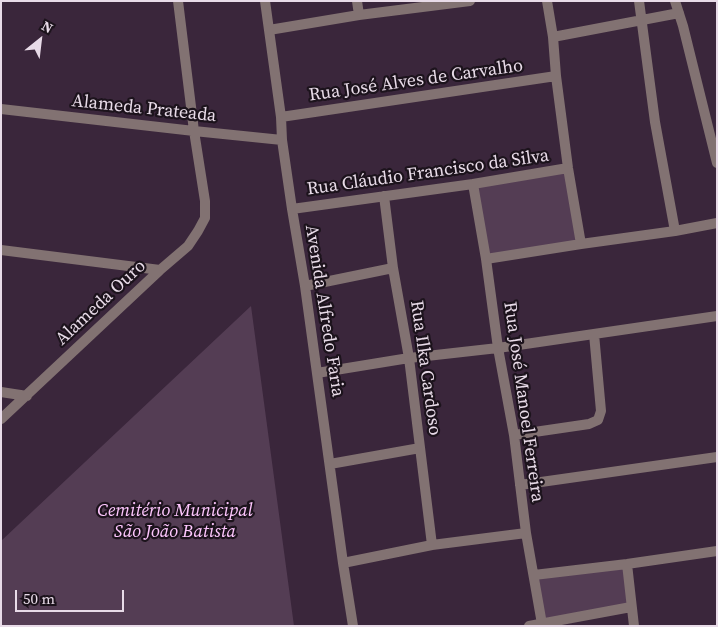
<!DOCTYPE html>
<html>
<head>
<meta charset="utf-8">
<style>
	body { margin:0 }
	#map { position:relative; width:718px; height:627px; overflow:hidden; background:#3a263b; font-family:"Source Serif 4",serif }
	canvas { display:block }
	.frame { position:absolute; inset:0; border:2px solid #e8dbe8; pointer-events:none }
	.north { position:absolute; left:15px; top:15px; width:50px; height:50px; -webkit-text-stroke:4px #1c131c; paint-order:stroke; rotate:29deg; font-size:14px; font-weight:700; line-height:20px; text-align:center; color:#e8dbe8 }
	.north::after { content:''; display:block; margin:auto; width:18px; height:22px; background:#e8dbe8; clip-path:polygon(50% 0,100% 100%,50% 72%,0 100%) }
	.scale { position:absolute; left:15px; top:590px; width:109px; height:22px; box-sizing:border-box; border:2px solid #e8dbe8; border-top:0; padding-left:6px; font-size:15px; line-height:18px; white-space:nowrap; color:#e8dbe8; -webkit-text-stroke:4px #1c131c; paint-order:stroke }
</style>
</head>
<body>
<div id="map">
<canvas width="718" height="627"></canvas>
<div class="frame"></div>
<div class="north">N</div>
<div class="scale">50 m</div>
</div>
<script>
const ctx = document.querySelector('canvas').getContext('2d');
ctx.lineJoin = 'round';
function fillPath(path, color) {
  ctx.fillStyle = color;
  ctx.fill(path, 'evenodd');
}
function trace(path, color, width, dash) {
  ctx.strokeStyle = color;
  ctx.lineWidth = width;
  ctx.lineCap = dash ? 'butt' : 'round';
  ctx.setLineDash(dash || []);
  ctx.stroke(path);
}
function write(font, color, halo, rows, align = 'center') {
  ctx.font = font + ' "Source Serif 4",serif';
  ctx.lineWidth = 4.5;
  ctx.setLineDash([]);
  ctx.textBaseline = 'middle';
  ctx.strokeStyle = halo;
  ctx.fillStyle = color;
  for (const [text, x, y, turn = 0] of rows) {
    ctx.save();
    ctx.translate(x, y);
    ctx.rotate((+turn || 0) * Math.PI / 180);
    ctx.textAlign = isNaN(turn) ? turn : align;
    if (halo) ctx.strokeText(text, 0, 0);
    ctx.fillText(text, 0, 0);
    ctx.restore();
  }
}
fillPath(new Path2D(`
	M568,168L581,244L486,259L473,184Z
	M251,306L294,626H1V541Z
	M627,564L631,607L542,624L534,575Z`), '#543d54');
trace(new Path2D(`
	M265,1L281,117L282,140L292,209L305,286L343,563L353,626
	M357,1L359,15
	M547,1L553,37L556,76L568,168L581,244
	M639,1L655,122L675,231
	M675,1L683,26L717,163
	M269,30L359,15L470,1
	M553,37L679,13
	M1,109L194,131L282,140
	M281,117L556,76
	M473,184L486,259L498,348L514,435L526,533L542,624
	M384,196L393,268L409,358L432,545
	M292,209L473,184L568,168
	M1,250L160,270
	M486,259L581,244L675,231L717,223
	M305,286L393,268
	M317,373L409,358L498,348L717,316
	M1,392L27,396
	M1,419L160,270L188,246L198,231L205,218V201L194,131L178,1
	M514,435L589,424L598,420L601,411L594,334
	M330,464L420,448
	M520,485L717,457
	M343,563L432,545L526,533
	M627,564L634,626
	M534,575L627,564L717,551
	M529,626L631,607`), '#827272', 10);
write('18px', '#e8dbe8', '#1c131c', [
	["Rua José Alves de Carvalho",416,81,-8],
	["Alameda Prateada",144,109,6],
	["Rua Cláudio Francisco da Silva",428,173,-8],
	["Alameda Ouro",101,303,-43],
	["Avenida Alfredo Faria",324,311,81],
	["Rua Ilka Cardoso",425,368,82],
	["Rua José Manoel Ferreira",523,402,82]
]);
write('italic 18px', '#ffc7ff', '#1c131c', [
	["Cemitério Municipal",175,511],
	["São João Batista",175,532]
]);
</script>
</body>
</html>
